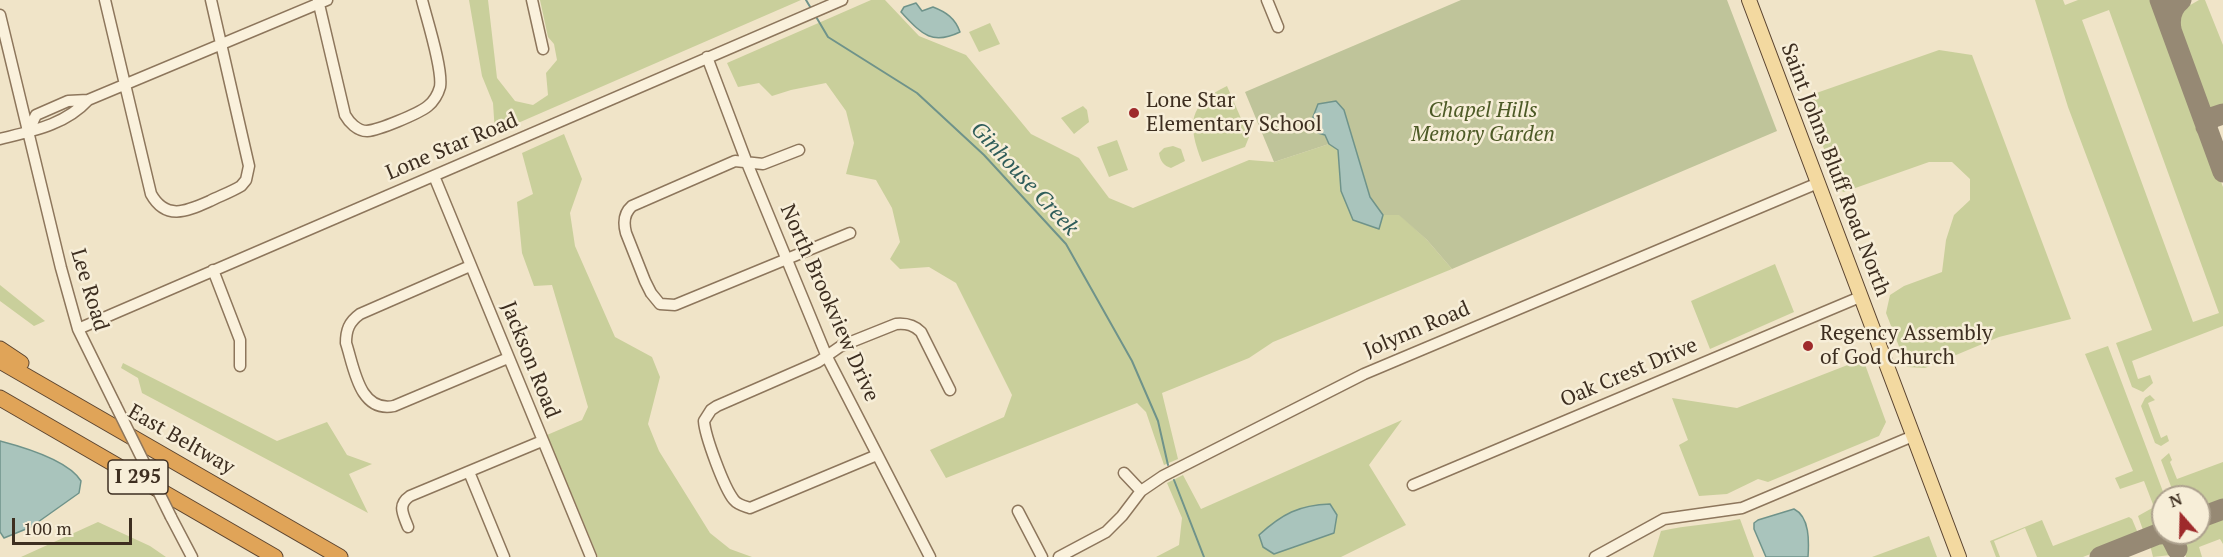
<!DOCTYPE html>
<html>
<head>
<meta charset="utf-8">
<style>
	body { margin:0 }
	#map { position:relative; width:2223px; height:557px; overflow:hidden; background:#f0e4c8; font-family:"PT Serif",serif }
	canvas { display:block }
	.north { position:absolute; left:2151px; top:485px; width:60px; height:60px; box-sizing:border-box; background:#f7eed8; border:2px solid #ada18e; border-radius:50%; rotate:340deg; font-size:16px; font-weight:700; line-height:24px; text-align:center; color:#3d2e20 }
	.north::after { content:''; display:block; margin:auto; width:21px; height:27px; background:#9e2a2b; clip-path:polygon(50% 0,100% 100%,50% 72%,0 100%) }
	.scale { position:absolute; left:12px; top:518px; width:120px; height:27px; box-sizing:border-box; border:3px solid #3d2e20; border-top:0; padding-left:8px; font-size:18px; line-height:21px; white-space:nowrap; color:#3d2e20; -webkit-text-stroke:4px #f7eed8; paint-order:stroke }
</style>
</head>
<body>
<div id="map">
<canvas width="2223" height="557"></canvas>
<div class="north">N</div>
<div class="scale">100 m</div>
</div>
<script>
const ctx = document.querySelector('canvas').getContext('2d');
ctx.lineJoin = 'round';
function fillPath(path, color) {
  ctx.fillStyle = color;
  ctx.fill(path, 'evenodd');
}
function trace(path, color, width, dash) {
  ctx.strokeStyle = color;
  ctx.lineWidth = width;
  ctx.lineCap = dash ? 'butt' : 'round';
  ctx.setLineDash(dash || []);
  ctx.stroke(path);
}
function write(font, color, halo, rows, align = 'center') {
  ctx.font = font + ' "PT Serif",serif';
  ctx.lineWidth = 5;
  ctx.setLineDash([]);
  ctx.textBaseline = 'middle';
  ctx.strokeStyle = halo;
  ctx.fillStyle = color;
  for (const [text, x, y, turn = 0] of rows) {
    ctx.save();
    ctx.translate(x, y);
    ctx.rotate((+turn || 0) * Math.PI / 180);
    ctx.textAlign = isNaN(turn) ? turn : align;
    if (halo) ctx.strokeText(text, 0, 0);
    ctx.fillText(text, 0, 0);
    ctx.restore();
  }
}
fillPath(new Path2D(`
	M469,0H488L497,78L515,101L533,105L548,95L546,73L557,60L554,44L548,37L540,0H801L495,133L493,103L482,76Z
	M871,0H885L919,36L966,55L1031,134L1079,158L1109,198L1133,208L1249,160L1274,162L1329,144L1338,150L1341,191L1379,229L1383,215L1399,214L1427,240L1452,269L1273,342L1249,358L1162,393L1178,459L1164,465L1146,412L1137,403L946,478L930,450L1004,417L1012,395L956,283L929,267L900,269L890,259L900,242L892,208L876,180L846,174L854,143L846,111L826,83L791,90L772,96L759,83L738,87L727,63Z
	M2035,0H2063L2065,5L2078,0H2154L2223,187V326L2132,361L2138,379L2150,375L2153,383L2143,392L2132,387L2116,343L2152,330L2068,107ZM2109,10L2219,313L2193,322L2082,20Z
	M2199,0H2205L2223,45V108L2214,110L2209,108L2205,102L2177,24L2180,11Z
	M990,23L1000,44L979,52L969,32Z
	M1939,50L1972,55L2071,319L1999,337L1925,368L1907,367L1886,313L1890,295L1904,286L1942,272L1946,240L1954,215L1970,200V179L1952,162H1929L1844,192L1839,190L1805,97Z
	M1227,86L1249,137L1245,147L1202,162C1187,123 1188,105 1227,86Z
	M1083,106L1087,110L1089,122L1074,134L1061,118Z
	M564,134L582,179L570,213L575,246L615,337L652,357L660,377L648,424L659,451L710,533L730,549L752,557H598L547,435L582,420L588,407L552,285L534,286L522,253L517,202L533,194L522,153Z
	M1117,140L1128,170L1109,177L1097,147Z
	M1173,146L1181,149L1185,161L1171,168C1164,166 1160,161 1159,153L1164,148Z
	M1775,264L1794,312L1710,349L1691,301Z
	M0,285L45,321L34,326L0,301Z
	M2108,346L2165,497H2163V525L2147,531L2143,530L2138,516L2154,507L2144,481L2120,489L2115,478L2133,471L2085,354Z
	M1863,359L1886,422L1879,436L1768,482L1758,479L1727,494L1699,496L1679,445L1688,440L1672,398L1737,408Z
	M123,363L277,441L327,422L347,455L372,464L349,474L368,513L142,393L138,378L121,368Z
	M2150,395L2155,400L2148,403L2161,438L2167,435L2169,441L2161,446L2155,443L2141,406L2145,398Z
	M1402,420L1369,465L1406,525L1341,557H1156L1179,545L1182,518L1167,483L1183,475L1201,509Z
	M2169,453L2172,460L2170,462L2177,479L2223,462V501L2199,510V497H2175L2161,460Z
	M2223,516V544L2220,539L2199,547L2202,557H2186L2183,547L2187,533H2199V525Z
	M2129,517L2132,519L2137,531L2136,536L2083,557H2037L2025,528L1994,541L2000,557H1996L1990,541L2042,520L2053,546Z
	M1740,519L1754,557H1653L1661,531C1687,525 1714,524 1740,519Z
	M98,522L150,546L166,557H21Z
	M1929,536L1937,557H1872Z
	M2165,539L2171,555L2153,557L2150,545Z`), '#c9cf9b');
fillPath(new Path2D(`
	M1461,0H1727L1777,131L1452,269L1427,240L1399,215H1383L1370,197L1344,110L1325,135L1329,144L1274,162L1245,92Z`), '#bfc49a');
const water = new Path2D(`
	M916,3L922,11L933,7C946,12 955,18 960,32C931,46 921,33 901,12L904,7Z
	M1336,101L1344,110L1370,197L1383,215L1379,229L1353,220L1341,191L1338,150L1329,144L1325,135L1318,133L1313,117L1318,104Z
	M0,441C23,447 68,460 81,481L79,493L31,527L4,538L0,532Z
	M1330,504L1337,515L1334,533L1274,554L1263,547L1259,535C1282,514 1299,505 1330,504Z
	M1794,509C1810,517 1809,542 1808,557H1766L1754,529V523L1758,520Z`);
fillPath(water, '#a9c4bc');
trace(water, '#6f938a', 1.5);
trace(new Path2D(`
	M806,0L812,10
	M815,15L828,37L917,93L984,155L1066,244L1132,361L1158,421L1168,465
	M1174,480L1204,557`), '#6f938a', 2);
trace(new Path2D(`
	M2160,0L2223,172
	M2171,29C2169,18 2172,7 2181,0
	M2206,127L2211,118L2223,114
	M2199,518L2223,509
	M2160,534C2170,532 2173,541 2177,549
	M2100,557L2163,532`), '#968974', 21);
const minor = new Path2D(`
	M105,0L151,194C166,221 187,211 210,201C220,196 231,192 241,186L246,180L249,166L211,0
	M318,0L345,115C349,122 357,131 367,131C379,130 418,114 428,106C433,102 438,94 440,87C443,69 427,20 422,0
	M532,0L543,49
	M1267,0L1278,27
	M0,15L61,268L78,329L115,404
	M707,57L747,163L827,357L930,557
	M28,132L36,115L68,101L88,100L327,0
	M0,139C32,131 65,125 88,100
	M799,150L763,164L735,161L632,206C624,213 623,222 626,233L645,281L651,293L660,304L675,305L850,233
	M434,176L591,557
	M470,266L360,314C349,322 346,330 346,343C354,367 359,413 394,406L508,358
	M213,270L240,340V366
	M78,329L842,0
	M877,455L750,508C744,506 738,505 734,500C724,488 705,436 704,421L711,410L717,406L818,362L841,346L896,324C907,323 914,325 921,332L950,390
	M469,472L504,557
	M1124,473L1141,491
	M1413,485L1860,297
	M1018,511L1042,557
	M171,517L192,557
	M408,527C403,514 397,505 410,496L542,441
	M1059,557L1106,532L1122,516L1141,491L1163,476L1364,374L1818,183
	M1595,557L1664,519L1742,508L1913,436`);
const major = new Path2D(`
	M1749,0L1959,557`);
const highway = new Path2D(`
	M0,349L21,363
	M0,361L340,557
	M0,398L275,557`);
trace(minor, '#8d765c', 13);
trace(major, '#5b4430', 16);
trace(highway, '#5b4430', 17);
trace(minor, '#faf1dc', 10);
trace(major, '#f3d9a0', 14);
trace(highway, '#e0a458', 15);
const minorBridge = new Path2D(`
	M115,404L171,517`);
trace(minorBridge, '#8d765c', 13, []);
trace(minorBridge, '#faf1dc', 10);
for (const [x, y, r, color] of [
	[1134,113,6,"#9e2a2b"],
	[1808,346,6,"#9e2a2b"]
]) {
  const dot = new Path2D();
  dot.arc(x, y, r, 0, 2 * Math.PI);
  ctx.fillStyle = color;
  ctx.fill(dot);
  trace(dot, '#f7eed8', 2);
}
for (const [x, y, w] of [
	[138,477,60]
]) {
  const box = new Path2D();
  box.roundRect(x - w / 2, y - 17, w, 34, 4.5);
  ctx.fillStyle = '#f7eed8';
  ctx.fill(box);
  trace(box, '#3d2e20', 1.5);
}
write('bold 20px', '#3d2e20', null, [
	["I 295",138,477]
]);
write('21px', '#3d2e20', '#f7eed8', [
	["Lone Star",1146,101],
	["Elementary School",1146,125],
	["Regency Assembly",1820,334],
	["of God Church",1820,358]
], 'left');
write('italic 21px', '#4d5a26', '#f7eed8', [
	["Chapel Hills",1483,111],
	["Memory Garden",1483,135]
]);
write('21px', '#3d2e20', '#f7eed8', [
	["Lone Star Road",452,147,-23],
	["Saint Johns Bluff Road North",1835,170,69],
	["Lee Road",89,290,73],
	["North Brookview Drive",829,303,66],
	["Jolynn Road",1417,330,-23],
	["Jackson Road",530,360,68],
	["Oak Crest Drive",1629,373,-23],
	["East Beltway",181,440,30]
]);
write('italic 22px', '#2f5d5a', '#f7eed8', [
	["Ginhouse Creek",1024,179,47]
]);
</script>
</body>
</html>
